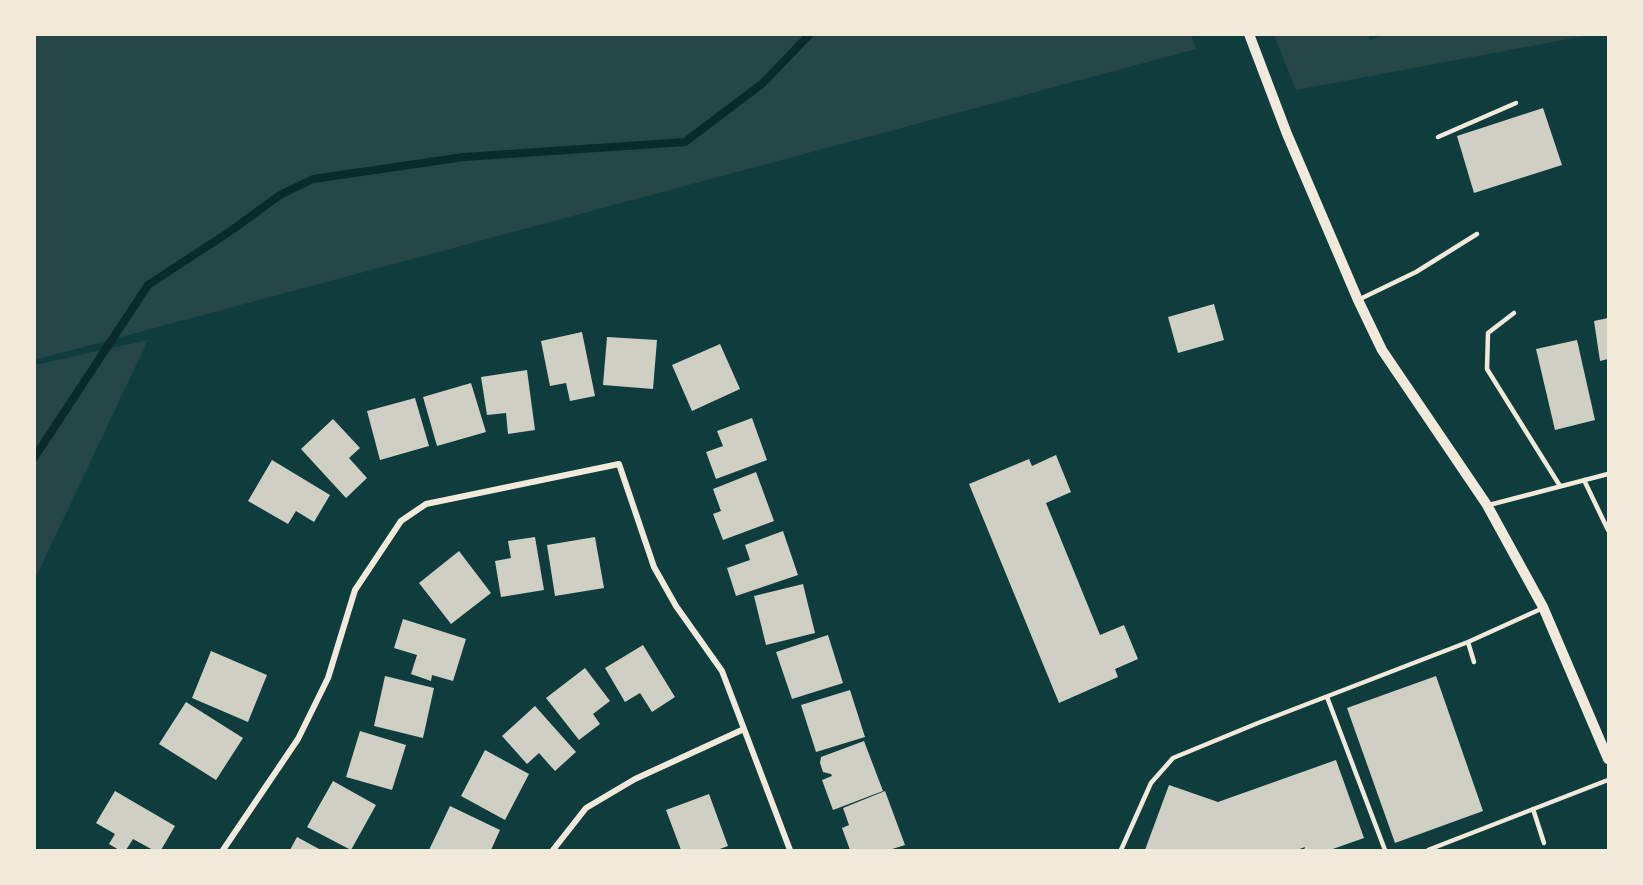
<!DOCTYPE html>
<html>
<head>
<meta charset="utf-8">
<style>
	body { margin:0 }
	#map { position:relative; width:1643px; height:885px; overflow:hidden; background:#0f3d3e; font-family:Georgia,serif }
	canvas { display:block }
	.frame { position:absolute; inset:0; border:36px solid #f1e9da; pointer-events:none }
</style>
</head>
<body>
<div id="map">
<canvas width="1643" height="885"></canvas>
<div class="frame"></div>
</div>
<script>
const ctx = document.querySelector('canvas').getContext('2d');
ctx.lineJoin = 'round';
function fillPath(path, color) {
  ctx.fillStyle = color;
  ctx.fill(path, 'evenodd');
}
function trace(path, color, width, dash) {
  ctx.strokeStyle = color;
  ctx.lineWidth = width;
  ctx.lineCap = dash ? 'butt' : 'round';
  ctx.setLineDash(dash || []);
  ctx.stroke(path);
}
fillPath(new Path2D(`
	M1191,34L1196,49L35,360V35Z
	M1384,34H1590V35L1296,90L1274,35H1368L1370,40Z
	M148,340L35,579V365Z`), '#244646');
trace(new Path2D(`
	M34,458L148,285L232,230L280,195L313,179L464,157L685,142L763,83L810,34`), '#0a2a2b', 8);
fillPath(new Path2D(`
	M1543,108L1562,165L1474,193L1457,136Z
	M1214,304L1224,340L1178,353L1168,317Z
	M1608,318V359L1600,361L1594,321Z
	M582,332L595,396L570,401L566,383L550,386L541,341Z
	M607,337L657,340L653,389L603,385Z
	M1577,340L1595,420L1555,430L1536,349Z
	M720,344L740,389L692,411L672,365Z
	M527,370L535,430L508,434L506,413L487,415L481,377Z
	M471,383L486,432L437,446L423,397Z
	M415,398L429,446L380,460L367,411Z
	M752,418L767,460L716,479L706,452L723,446L717,431Z
	M333,419L360,448L349,458L367,478L346,498L301,449Z
	M1056,455L1071,492L1046,503L1100,635L1124,625L1138,659L1115,669L1118,677L1059,703L969,484L1029,459L1032,466Z
	M272,460L330,495L314,522L296,511L288,524L248,501Z
	M756,472L774,521L723,540L713,514L721,511L713,489Z
	M783,531L798,575L736,596L727,568L750,560L745,545Z
	M535,537L544,590L501,597L495,561L511,558L508,541Z
	M595,537L604,588L555,596L547,545Z
	M459,551L491,593L451,624L419,583Z
	M803,584L815,633L766,645L754,596Z
	M403,619L466,639L453,681L432,675L431,681L411,674L417,655L394,648Z
	M828,635L843,683L792,699L776,652Z
	M643,645L675,697L652,712L640,693L625,702L605,668Z
	M211,651L267,675L248,722L192,698Z
	M585,668L610,701L593,714L600,724L579,740L546,698Z
	M385,676L434,688L423,738L374,726Z
	M1436,676L1483,811L1395,843L1347,708Z
	M850,690L865,737L816,752L801,705Z
	M186,702L243,738L216,780L159,744Z
	M535,706L576,752L555,771L539,753L527,764L502,736Z
	M360,731L406,745L392,790L346,777Z
	M864,741L883,791L833,810L822,780L832,776L831,774L823,772L820,763L821,757Z
	M485,750L529,774L505,820L461,796Z
	M1336,760L1364,838L1330,850H1304L1305,847L1297,850H1145L1169,785L1218,802Z
	M333,781L376,805L351,850L307,827Z
	M115,791L175,826L161,850H153L133,839L126,850H119L109,844L115,834L96,823Z
	M885,791L905,845L889,850H850L842,828L849,825L843,808Z
	M709,794L728,846L717,850H681L666,810Z
	M450,806L500,830L491,850H429Z
	M297,837L321,850H290Z`), '#cfcfc3');
trace(new Path2D(`
	M1438,137L1516,103
	M1358,300L1416,272L1477,234
	M1514,313L1488,333L1487,369L1560,486
	M1584,480L1608,530
	M1489,505L1608,474
	M1474,662L1468,642L1543,608
	M1327,697L1385,850
	M1533,809L1544,843
	M1121,850L1151,783L1173,758L1258,723L1468,642
	M1428,850L1608,780`), '#f1e9da', 4.5);
trace(new Path2D(`
	M223,850L298,739L328,678L355,590L401,521L426,504L619,464L654,567L676,606L722,671L790,850
	M553,850L586,808L635,779L744,729`), '#f1e9da', 6);
trace(new Path2D(`
	M1249,34L1287,134L1358,300L1382,350L1487,505L1543,607L1608,759`), '#f1e9da', 10);
</script>
</body>
</html>
